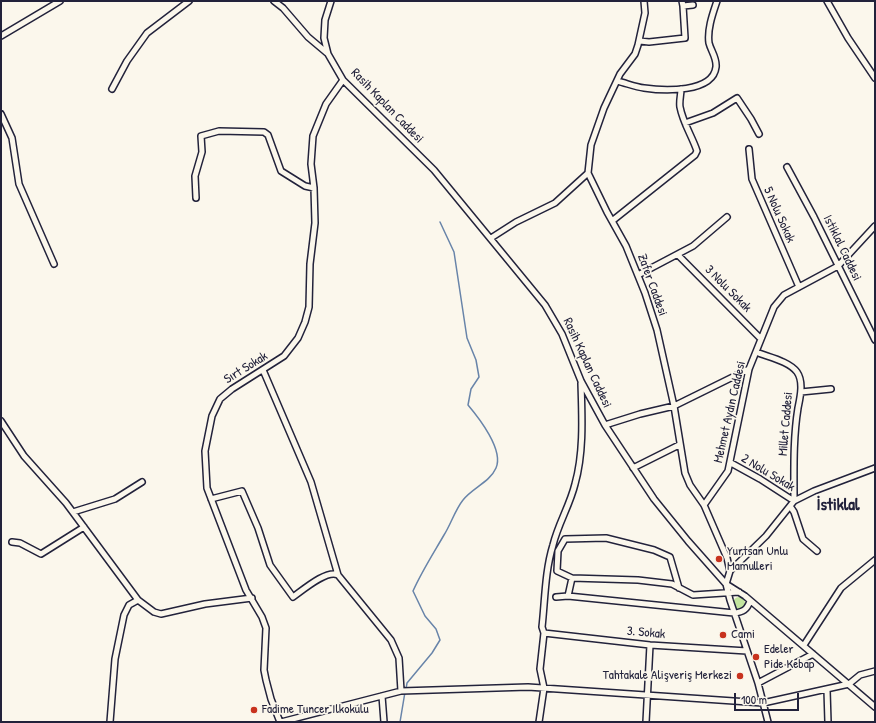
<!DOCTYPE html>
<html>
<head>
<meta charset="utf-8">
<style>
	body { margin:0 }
	#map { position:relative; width:876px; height:723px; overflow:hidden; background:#fbf7ec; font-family:"Patrick Hand",sans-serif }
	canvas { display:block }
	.frame { position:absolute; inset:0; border:2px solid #22223b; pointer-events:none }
	.scale { position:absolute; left:734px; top:693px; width:65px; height:18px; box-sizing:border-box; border:2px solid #22223b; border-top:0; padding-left:5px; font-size:12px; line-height:14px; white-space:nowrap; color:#22223b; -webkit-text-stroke:3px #fbf7ec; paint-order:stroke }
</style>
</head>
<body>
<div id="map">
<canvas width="876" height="723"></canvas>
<div class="frame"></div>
<div class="scale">100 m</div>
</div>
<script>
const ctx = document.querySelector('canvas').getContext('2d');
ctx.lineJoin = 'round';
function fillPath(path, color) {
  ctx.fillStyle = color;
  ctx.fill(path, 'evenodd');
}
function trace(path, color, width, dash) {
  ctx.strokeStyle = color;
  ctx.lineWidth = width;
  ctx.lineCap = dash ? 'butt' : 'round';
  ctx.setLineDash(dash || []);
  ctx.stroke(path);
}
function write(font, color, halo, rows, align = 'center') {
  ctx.font = font + ' "Patrick Hand",sans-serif';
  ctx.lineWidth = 3.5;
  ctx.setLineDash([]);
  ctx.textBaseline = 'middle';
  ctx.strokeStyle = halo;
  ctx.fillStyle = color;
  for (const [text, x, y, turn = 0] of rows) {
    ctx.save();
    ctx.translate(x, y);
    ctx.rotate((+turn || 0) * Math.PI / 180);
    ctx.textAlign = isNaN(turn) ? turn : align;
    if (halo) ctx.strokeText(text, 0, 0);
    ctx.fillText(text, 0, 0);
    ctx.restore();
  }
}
fillPath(new Path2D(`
	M733 603a6 6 0 1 1 12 0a6 6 0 1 1-12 0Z`), '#c3e59e');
trace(new Path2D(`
	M406,689L407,683L432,653L440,640L436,629L425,616L413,591C422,571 433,554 444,535C451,524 455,510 463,500C472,488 490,482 496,468C504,450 479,418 468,405L471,389L479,377L476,360L467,338L454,252L440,222
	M400,722L405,692`), '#6884a9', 1.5);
const minor = new Path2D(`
	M274,1L283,8L308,37L327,53
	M331,1L325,20L324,38L328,54L343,80L434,170L545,305L562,334L581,381L605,425L654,499L688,541L726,584L745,596L875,707
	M644,1L645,13L638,45L635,54L620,74L604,108L591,145L588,173L607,212L626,246L645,293L657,330L674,406L685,473L690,485L704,505L727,558L730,571L726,584L730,600L758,683L768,722
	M682,1L683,6L693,5
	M827,1L848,38L875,78
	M1,36L60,1
	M640,41L649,42L685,38L683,6
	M617,81C626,83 635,87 644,88C664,91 713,93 716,67C717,58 711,51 709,43C707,29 713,13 717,1
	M112,89L127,61L147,33L189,1
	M1,114L12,138L19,184L54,264
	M685,123L713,113L737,98L751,119L759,134
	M749,149L752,179L799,287
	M787,167L814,217L875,340
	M196,198L195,176L202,152L201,136L219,131L264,132L268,135L281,171L305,186L314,188
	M612,221L695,155L697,151C692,136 683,123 680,107C679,101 681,95 681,89
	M491,238L516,222L555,203L588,173
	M678,255L761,339
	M638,275L693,246L727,217
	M756,352C768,357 789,361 797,372C804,382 800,398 798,408C793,439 794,470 794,501
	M263,370L311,482L338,575
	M801,392L831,389
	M1,421L24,456L66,503L138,600L154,612L161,614L205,604L252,598
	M605,425L640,414L674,406L749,369
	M731,463L760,479L794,501
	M633,468L679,445
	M211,499L242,491L258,528L270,565L293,597C303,590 327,569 338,575L391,640L399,658L401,691
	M704,505L728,471L749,369L774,307L784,295L838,266L875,226
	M790,506L794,512L803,539L817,551
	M73,512L115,499L142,482
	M12,542L20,543L41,554L84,527
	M730,571L766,536L794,501L814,491L875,468
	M572,578L557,571L558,551L565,539L606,538L654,550L670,557L679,588
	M739,592L693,595L672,584L638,580L572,578L568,596L734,613C743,612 747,610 750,601
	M556,597L568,596
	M544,633L650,645L747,651
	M804,645L841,588L875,560
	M758,683L813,654
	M827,690L828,722
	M382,696L384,722
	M110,722L115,659L124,615L129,605L138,600
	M280,722L271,699L266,680L264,670L266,628L262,617L246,590L207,488L205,451L212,416L220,399L232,389L284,356L298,338L305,322L309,307L310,264L315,223L314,188L311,164L313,136L326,104L343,80
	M281,722L401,691L528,687L763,703L849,684L860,675L875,671
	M539,722L544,688L540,669L544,633L542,627C545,600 545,571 553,545C558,524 570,505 575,484C584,452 582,416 581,383
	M646,722L650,645`);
trace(minor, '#22223b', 8);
trace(minor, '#fbf7ec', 5);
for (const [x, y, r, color] of [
	[719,559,4,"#c8321e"],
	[723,635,4,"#c8321e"],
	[756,657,4,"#c8321e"],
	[740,676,4,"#c8321e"],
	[254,710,4,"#c8321e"]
]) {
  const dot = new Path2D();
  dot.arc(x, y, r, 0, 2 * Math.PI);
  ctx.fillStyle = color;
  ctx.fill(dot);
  trace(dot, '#fbf7ec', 1.5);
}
write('13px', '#22223b', '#fbf7ec', [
	["Rasih Kaplan Caddesi",387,106,46],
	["5 Nolu Sokak",779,215,66],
	["Istiklal Caddesi",842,248,64],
	["Zafer Caddesi",652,285,70],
	["3 Nolu Sokak",728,289,45],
	["Rasih Kaplan Caddesi",587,363,65],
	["Sırt Sokak",246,368,-32],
	["Mehmet Aydın Caddesi",730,412,-77],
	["Millet Caddesi",786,424,-85],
	["2 Nolu Sokak",768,473,31],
	["3. Sokak",646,633,5]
]);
write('13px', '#22223b', '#fbf7ec', [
	["Yurtsan Unlu",727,552],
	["Mamulleri",727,567],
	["Cami",731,635],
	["Edeler",764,650],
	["Pide Kebap",764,665],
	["Tahtakale Alişveriş Merkezi",732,676,"right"],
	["Fadime Tuncer Ilkokulu",262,710]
], 'left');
write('bold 17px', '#22223b', '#fbf7ec', [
	["İstiklal",838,505]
]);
</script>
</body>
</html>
